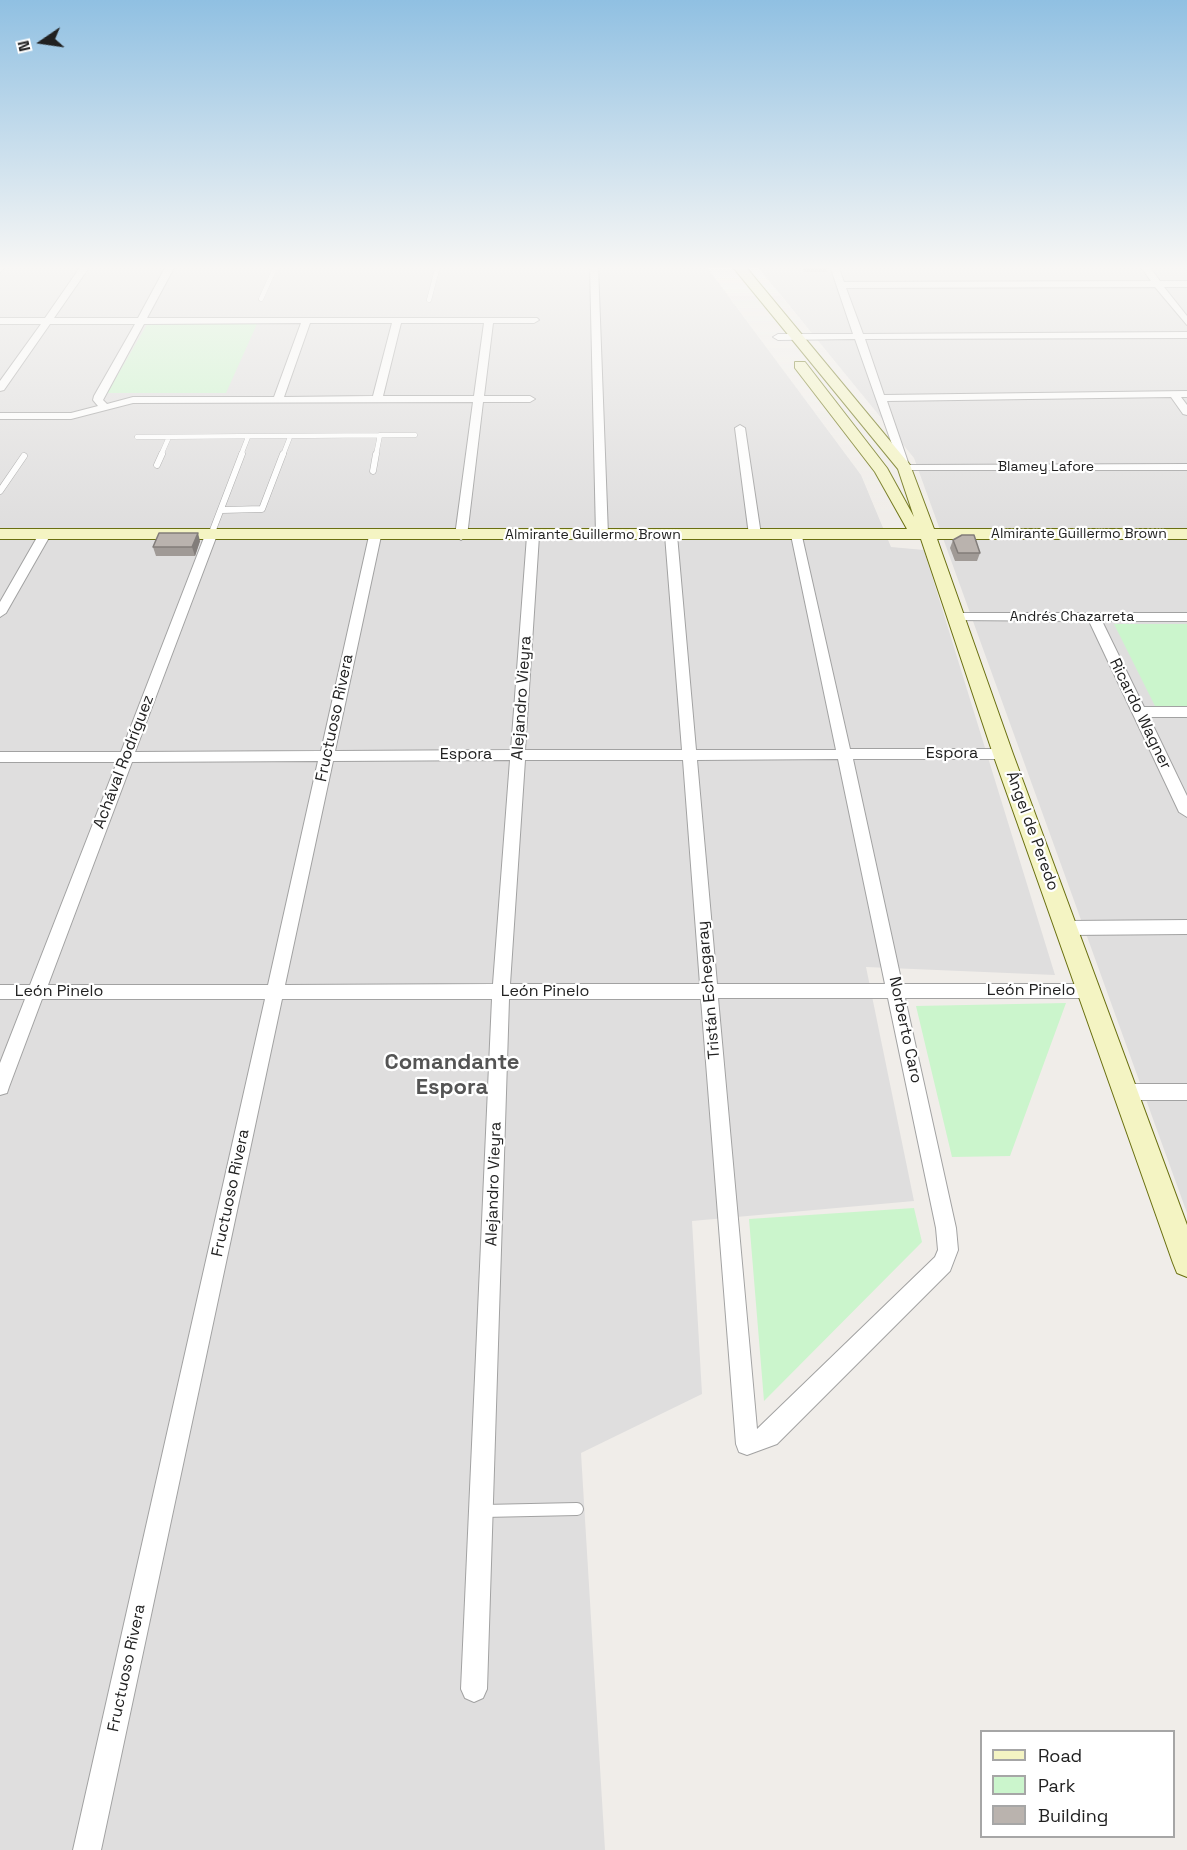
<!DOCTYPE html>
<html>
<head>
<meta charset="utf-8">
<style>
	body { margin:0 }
	#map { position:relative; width:1187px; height:1850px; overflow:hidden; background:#f0ede9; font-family:"Space Grotesk",sans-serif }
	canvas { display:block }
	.legend { position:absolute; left:980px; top:1730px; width:195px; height:108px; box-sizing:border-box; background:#fff; border:2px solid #a6a6a6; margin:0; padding:8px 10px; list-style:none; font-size:18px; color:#212121 }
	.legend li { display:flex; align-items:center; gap:12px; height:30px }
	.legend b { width:30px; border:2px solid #a6a6a6 }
	.north { position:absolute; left:12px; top:12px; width:60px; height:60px; -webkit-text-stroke:4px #fff; paint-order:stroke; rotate:257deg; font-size:16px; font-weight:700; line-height:24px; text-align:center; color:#212121 }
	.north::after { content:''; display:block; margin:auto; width:21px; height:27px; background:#212121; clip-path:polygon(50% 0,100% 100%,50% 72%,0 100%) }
</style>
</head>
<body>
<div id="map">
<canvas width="1187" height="1850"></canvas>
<ul class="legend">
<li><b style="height:8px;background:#f4f4c3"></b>Road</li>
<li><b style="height:16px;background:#cbf5cc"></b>Park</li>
<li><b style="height:16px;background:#bab3ae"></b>Building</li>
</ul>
<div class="north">N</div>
</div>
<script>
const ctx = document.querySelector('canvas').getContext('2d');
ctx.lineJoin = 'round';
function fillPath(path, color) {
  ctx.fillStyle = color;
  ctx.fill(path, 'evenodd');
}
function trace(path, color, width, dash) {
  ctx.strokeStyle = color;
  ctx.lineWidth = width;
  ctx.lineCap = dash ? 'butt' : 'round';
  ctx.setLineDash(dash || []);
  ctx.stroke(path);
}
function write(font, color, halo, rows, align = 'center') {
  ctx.font = font + ' "Space Grotesk",sans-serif';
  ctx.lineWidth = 4.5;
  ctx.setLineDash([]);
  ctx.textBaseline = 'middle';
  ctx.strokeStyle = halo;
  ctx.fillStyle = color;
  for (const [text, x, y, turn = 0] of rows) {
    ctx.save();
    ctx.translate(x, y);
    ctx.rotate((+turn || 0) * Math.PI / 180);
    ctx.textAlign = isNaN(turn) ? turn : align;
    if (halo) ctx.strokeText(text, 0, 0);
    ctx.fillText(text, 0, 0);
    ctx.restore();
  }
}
fillPath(new Path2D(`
	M0,266H706L861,475L891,547L924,550L1055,975L866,967L914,1201L692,1221L702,1394L581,1453L605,1850H0Z
	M757,266H1187V1213L914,458Z`), '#dfdede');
fillPath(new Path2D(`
	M148,323L257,324L226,393H107Z
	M1114,624H1187V706H1155Z
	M1066,1003L1010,1156L952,1157L916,1006Z
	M914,1208L922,1242L764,1401L749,1219Z`), '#cbf5cc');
const laneFar2 = new Path2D(`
	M261,299L276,266
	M429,300L438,266
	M137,437L415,435
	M161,455L169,437
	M241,455L248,437
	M283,455L290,437
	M376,455L380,435`);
const laneFar1 = new Path2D(`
	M157,465L162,454
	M373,471L376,454
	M0,491L24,456
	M222,510L262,509L283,454
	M211,535L242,454`);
const lane = new Path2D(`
	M484,1511L577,1509`);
const street = new Path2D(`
	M0,266H6L0,272Z
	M81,266H90L54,318H138L166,266H175L147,318H537L539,320L534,323H493L484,396H530L535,399L530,402H483L467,536L461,540L455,536L473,402L133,403L71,419H0V413H71L98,406L93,400L94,396L135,324H50L4,390L0,391V381L41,324H0V318H45ZM301,323L274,397H133L107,404L103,400L144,324ZM310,323H392L373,396L284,397ZM401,323H484L474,396H383Z
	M590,266H598L608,535L602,539L596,535Z
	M830,266H838L844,282L1151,281L1140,266H1149L1160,281H1187V287H1164L1187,316V325L1155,287L846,288L863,334L1187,332V338L865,339L884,395L1187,391V397H1181L1187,405V415L1183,414L1171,397L887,401L909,465L1187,464V470H901L855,339L778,340L773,337L778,334H853Z
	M740,425L745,428L761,535L755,539L749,535L735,428Z
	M45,530L51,534L6,613L0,617V602L39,534Z
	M211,531L217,535L135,752L321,751L369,536L375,532L381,536L335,751L511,750L527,536L533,532L539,536L525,750H682L665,535L671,531L677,535L696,750H836L791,535L801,532L850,749H1003L1010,754L1003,759H853L902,984H1090L1096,986L1099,991L1096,996L1090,998H905L956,1228L958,1250L950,1271L777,1444L747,1455L739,1452L736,1444L701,999H509L487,1689L483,1698L474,1702L465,1698L461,1689L492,999H282L101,1850H73L265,999H42L9,1087L7,1093L0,1095V1063L25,999H0V985H30L117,762H0V752H121L205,535ZM838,759L885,984H717L697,760ZM510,760L493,984L285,985L333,761ZM525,760H683L700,984H510ZM318,761L268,985H48L132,762ZM718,998H888L936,1228L938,1250L935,1257L757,1429Z
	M957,613H1187V621H1102L1144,707H1187V717H1149L1187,796V817L1179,812L1089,621L952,620V614Z
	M1187,920V934L1068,935L1062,933L1060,928L1062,923L1068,921Z
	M1126,1084H1187V1100H1126L1119,1098L1117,1092L1119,1086Z`);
const secondary = new Path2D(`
	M732,266H745L910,465L934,529H1187V539H937L1013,754L1187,1225V1277L1177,1273L1173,1263L993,754L921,539H0V529H907L875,472L795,368V362H805L887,468L914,517L898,469Z`);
trace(laneFar2, '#a2a2a2', 5);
trace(laneFar1, '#a2a2a2', 7);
trace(lane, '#a2a2a2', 14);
trace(street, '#a2a2a2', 2);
trace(secondary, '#6a7010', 2);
trace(laneFar2, '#fff', 4.5);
trace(laneFar1, '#fff', 6);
trace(lane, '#fff', 12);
fillPath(street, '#fff');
fillPath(secondary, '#f4f4c3');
fillPath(new Path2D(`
	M802,266H828L827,272H804Z
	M953,540L980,553L977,561H955L950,548Z
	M200,541L195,556H156L153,547Z`), '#a09a96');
fillPath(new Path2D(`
	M198,533L200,541L195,556L192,547Z`), '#827d7a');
const building = new Path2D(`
	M159,533H198L192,547H153Z
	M962,535H974L980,553H958L953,540Z`);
fillPath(building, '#bab3ae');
trace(building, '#827d7a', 1.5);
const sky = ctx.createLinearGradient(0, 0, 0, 525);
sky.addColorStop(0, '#90c0e2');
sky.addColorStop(0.51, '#f8f7f5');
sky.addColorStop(1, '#f8f7f500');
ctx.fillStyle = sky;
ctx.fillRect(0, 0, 1187, 525);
write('14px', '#212121', '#fff', [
	["Blamey Lafore",1046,467],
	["Almirante Guillermo Brown",1079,534],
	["Almirante Guillermo Brown",593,535],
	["Andrés Chazarreta",1072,617]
]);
write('16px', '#212121', '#fff', [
	["Alejandro Vieyra",522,698,-86],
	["Ricardo Wagner",1140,714,64],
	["Fructuoso Rivera",335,718,-78],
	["Espora",952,754],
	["Espora",466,755],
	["Achával Rodríguez",124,762,-69],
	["Ángel de Peredo",1032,831,70],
	["Tristán Echegaray",709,990,-95],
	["León Pinelo",1031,991],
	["León Pinelo",59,992],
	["León Pinelo",545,992],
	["Norberto Caro",905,1030,78],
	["Alejandro Vieyra",494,1184,-88],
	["Fructuoso Rivera",231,1193,-78],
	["Fructuoso Rivera",127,1668,-78]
]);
write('bold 22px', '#545454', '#fff', [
	["Comandante",452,1063],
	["Espora",452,1088]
]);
</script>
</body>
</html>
